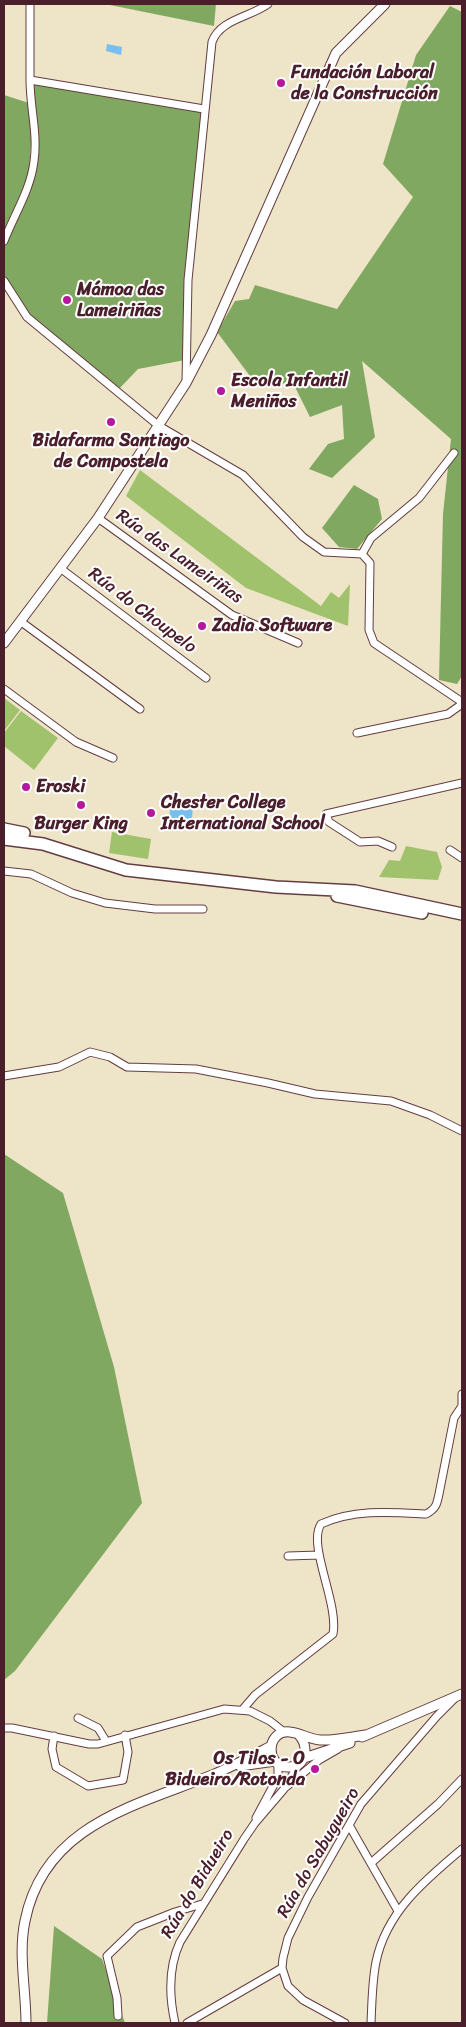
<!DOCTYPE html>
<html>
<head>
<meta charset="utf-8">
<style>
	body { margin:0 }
	#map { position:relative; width:466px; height:2027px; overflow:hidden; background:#eee4c7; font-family:Sriracha,sans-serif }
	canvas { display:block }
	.frame { position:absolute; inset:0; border:5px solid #4a1f2b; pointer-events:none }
</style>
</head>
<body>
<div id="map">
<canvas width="466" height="2027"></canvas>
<div class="frame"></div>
</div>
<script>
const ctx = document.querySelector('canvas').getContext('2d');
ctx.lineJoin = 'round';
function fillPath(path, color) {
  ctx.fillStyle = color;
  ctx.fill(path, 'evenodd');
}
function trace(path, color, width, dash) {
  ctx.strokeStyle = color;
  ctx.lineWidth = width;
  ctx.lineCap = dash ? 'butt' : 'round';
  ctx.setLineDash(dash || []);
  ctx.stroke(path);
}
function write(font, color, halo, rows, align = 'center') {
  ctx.font = font + ' Sriracha,sans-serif';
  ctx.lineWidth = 4;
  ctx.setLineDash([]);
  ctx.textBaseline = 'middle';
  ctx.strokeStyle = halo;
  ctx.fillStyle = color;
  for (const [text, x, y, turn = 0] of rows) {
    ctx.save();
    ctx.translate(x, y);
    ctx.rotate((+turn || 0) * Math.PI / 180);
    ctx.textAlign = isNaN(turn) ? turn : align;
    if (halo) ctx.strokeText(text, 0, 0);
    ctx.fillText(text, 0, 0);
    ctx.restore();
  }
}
fillPath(new Path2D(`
	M140,470L321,606L331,592L339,598L350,584L348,626L246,588L126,496Z
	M4,698L20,710L4,731Z
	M21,711L58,738L34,770L4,746V733Z
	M112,832L151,839L148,859L109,853Z
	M406,846L437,852L442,867L438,880L379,877L389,860L400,861Z`), '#a0c26c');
fillPath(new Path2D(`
	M105,4H216L214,26Z
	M450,6L462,12V676L457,684L439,680L443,514L451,439L362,361L375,437L332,478L309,469L328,444L344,439L342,405L310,417L294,385L253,380L217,332L235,301L249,299L255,285L337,309L413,197L383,164L416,55Z
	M30,80L204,109L185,360L138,369L117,391L27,317L4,281V95L29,103L32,129L29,171L35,152Z
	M354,485L378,499L382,519L357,549L339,547L322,528Z
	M4,1154L63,1193L114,1367L142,1503L15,1671L4,1680Z
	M54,1926L102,1959L125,2023H47Z`), '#80a860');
fillPath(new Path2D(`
	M107,44L122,47L121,55L106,51Z
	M171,802L193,804L192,820L169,819Z`), '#77bfef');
const minor = new Path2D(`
	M30,4V80L204,109
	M4,241C14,215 31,189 34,161C38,134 30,108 30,80
	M4,281L27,317L159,426L243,475L303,537L324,552L362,554L370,563L369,630L374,643L462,702
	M186,382L188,280L212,42C220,19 251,17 268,4
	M98,518L232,615L298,643
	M362,554L371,538L419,498L454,453
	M60,568L206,678
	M20,621L140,709
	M4,689L76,742L113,758
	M357,733L448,714L462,704
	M392,847L378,841L360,842L329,822L326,814L462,783
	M450,850L462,858
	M4,871L31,874L72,893L105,903L155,909H203
	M4,1076L59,1067L90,1052L110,1057L127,1067L196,1069L268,1083L315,1094L391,1101L430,1115L462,1131
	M462,1407V1394
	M288,1556L319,1555
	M243,1709L255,1695L333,1634C339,1603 307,1545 321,1524C354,1509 390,1512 426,1514C436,1509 437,1504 439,1494L454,1418L462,1406
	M78,1718L98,1728L106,1741
	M4,1728H12L89,1744H98L224,1709L250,1711L270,1721L284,1732
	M54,1736L52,1749L56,1767L88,1786L123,1780L128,1752L125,1735
	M286,1787L319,1760L338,1749
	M256,1818L278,1777V1764
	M349,1825L398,1911
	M371,1863L438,1804L462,1779
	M118,2016L117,1998L107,1956L137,1927L175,1912L202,1904
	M175,2023C169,1996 168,1968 180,1942L244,1839L255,1823L284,1789L299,1764
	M187,2023L282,1968
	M345,2023L303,2000L288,1986L282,1968L283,1958L288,1938L308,1897L361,1804L437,1716L454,1699
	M371,2023C372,2003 372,1982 376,1962C386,1912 425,1880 462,1849`);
const tertiary = new Path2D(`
	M4,643L98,518L186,383L211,335L336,53L385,4
	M299,1735C309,1746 307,1767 289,1767C264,1768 266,1729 290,1732C300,1733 309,1739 320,1740C335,1741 351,1737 366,1735
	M362,1737L462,1694
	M304,1758L350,1743
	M240,1766L275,1761
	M26,2023C26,1989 18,1954 25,1921C44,1825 135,1806 212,1775C232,1767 252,1756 271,1746`);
const primary = new Path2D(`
	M4,829L24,833
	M4,839L43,844L126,870L276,887L355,891L462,914
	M337,896L422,913`);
trace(minor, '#633d42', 9);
trace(tertiary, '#633d42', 11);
trace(primary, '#633d42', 14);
trace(minor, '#fff', 7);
trace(tertiary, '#fff', 9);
trace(primary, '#fff', 11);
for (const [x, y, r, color] of [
	[281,83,5,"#b5179e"],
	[67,300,5,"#b5179e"],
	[221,391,5,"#b5179e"],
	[111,422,5,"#b5179e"],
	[202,626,5,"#b5179e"],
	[26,787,5,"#b5179e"],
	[81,805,5,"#b5179e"],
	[151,813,5,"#b5179e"],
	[315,1769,5,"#b5179e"]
]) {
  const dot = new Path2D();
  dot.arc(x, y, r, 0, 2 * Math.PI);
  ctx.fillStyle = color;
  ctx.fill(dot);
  trace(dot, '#fff', 2);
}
write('bold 18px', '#4a1f2b', '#fff', [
	["Fundación Laboral",291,73],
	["de la Construcción",291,94],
	["Mámoa das",77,290],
	["Lameiriñas",77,311],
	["Escola Infantil",231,381],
	["Meniños",231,402],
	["Bidafarma Santiago",111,441,"center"],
	["de Compostela",111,462,"center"],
	["Zadia Software",212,626],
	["Eroski",36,787],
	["Chester College",161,803],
	["International School",161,824],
	["Burger King",81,824,"center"],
	["Os Tilos - O",305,1759,"right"],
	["Bidueiro/Rotonda",305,1780,"right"]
], 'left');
write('18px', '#4a1f2b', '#fff', [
	["Rúa das Lameiriñas",179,557,35],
	["Rúa do Choupelo",142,611,37],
	["Rúa do Sabugueiro",319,1853,-60],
	["Rúa do Bidueiro",198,1884,-59]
]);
</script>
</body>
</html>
